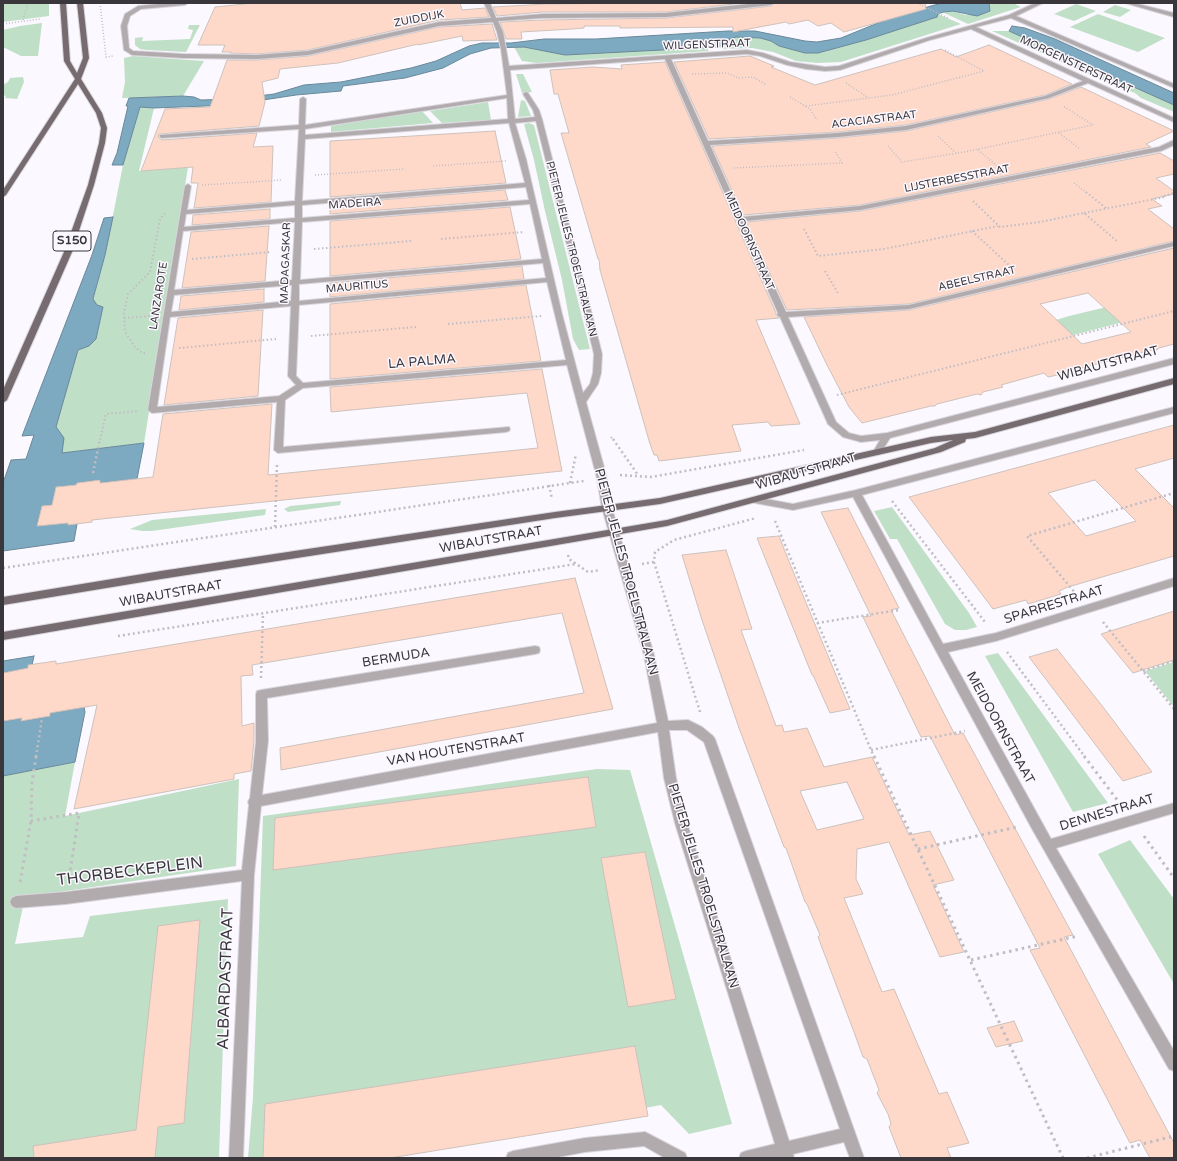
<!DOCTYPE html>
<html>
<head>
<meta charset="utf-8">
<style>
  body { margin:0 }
  #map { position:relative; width:1177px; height:1161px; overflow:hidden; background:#fbf8ff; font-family:"Varela Round",sans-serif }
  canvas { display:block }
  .frame { position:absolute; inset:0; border:4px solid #3a373c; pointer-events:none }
</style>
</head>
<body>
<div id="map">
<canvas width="1177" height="1161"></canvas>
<div class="frame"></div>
</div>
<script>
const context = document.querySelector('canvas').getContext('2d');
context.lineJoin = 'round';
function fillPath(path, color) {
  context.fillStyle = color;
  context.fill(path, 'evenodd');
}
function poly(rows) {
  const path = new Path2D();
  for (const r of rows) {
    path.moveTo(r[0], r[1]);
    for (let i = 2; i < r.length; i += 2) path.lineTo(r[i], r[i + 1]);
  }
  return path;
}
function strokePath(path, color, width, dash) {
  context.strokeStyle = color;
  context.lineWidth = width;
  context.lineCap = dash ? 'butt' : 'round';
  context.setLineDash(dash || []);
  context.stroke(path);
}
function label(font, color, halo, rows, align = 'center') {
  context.font = font + ' "Varela Round",sans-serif';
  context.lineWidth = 3;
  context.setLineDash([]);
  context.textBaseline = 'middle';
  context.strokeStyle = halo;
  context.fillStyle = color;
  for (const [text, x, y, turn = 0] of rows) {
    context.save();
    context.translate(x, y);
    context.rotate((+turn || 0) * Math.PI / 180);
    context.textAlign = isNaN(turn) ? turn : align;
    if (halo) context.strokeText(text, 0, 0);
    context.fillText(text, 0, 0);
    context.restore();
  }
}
fillPath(poly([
  [3,3,49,3,49,16,3,22],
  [989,3,1017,3,1015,4,1021,7,968,24,942,12,953,11,965,15,990,11],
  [1076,4,1096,11,1074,21,1054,14],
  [1115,5,1131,10,1120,17,1103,12],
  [938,14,961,24,841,62,817,63,796,61,773,52,752,48,723,49,719,47,730,39,736,37,760,38,771,41,779,46,805,53,818,53,866,40,937,17],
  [1098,14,1165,38,1138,52,1070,27],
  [42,23,38,56,21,56,3,47,3,30,20,26],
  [189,25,200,25,186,52,147,50,140,49,135,45,135,38,143,37,142,41,190,39,193,30,188,29],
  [992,31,1009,31,1067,56,1174,105,1174,112,1141,98,1135,93,1100,79],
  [514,47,524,47,544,51,708,47,708,51,537,63,522,61],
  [133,56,204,61,183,96,122,98,125,82,124,58],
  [516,74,523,74,532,92,522,93],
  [23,77,24,82,17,99,5,98,6,96,3,95,3,85,8,82,10,78],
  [521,100,525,101,531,116,518,117],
  [488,102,491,120,442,123,430,111],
  [140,107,154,108,139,171,188,167,144,443,61,453,56,427,78,350,89,346,96,339,103,307,97,305,93,300,105,255,123,165],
  [421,110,433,123,331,132,331,126],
  [529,123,534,125,590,349,579,350,573,339,562,280,545,211,534,160,524,124],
  [1174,291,1174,309,1058,339,939,356,1069,316],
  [341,501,340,505,288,512,284,509,290,506],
  [892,507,969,613,977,627,966,630,955,630,945,624,897,539,890,539,874,511],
  [266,509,265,515,152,531,142,531,130,529,152,520],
  [998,653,1108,803,1073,812,985,656],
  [1174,662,1174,707,1145,671],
  [75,762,65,816,239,779,236,866,25,897,15,944,83,937,90,916,228,899,219,1158,3,1158,3,776],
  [597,769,630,770,732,1124,689,1134,661,1105,372,1158,248,1158,253,1097,263,816],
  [1130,840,1174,899,1174,984,1098,854]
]), '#c0dfc7');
const water = poly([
  [942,3,989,3,990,11,977,16,953,11,943,12,938,14,937,17,866,40,818,53,805,53,779,46,771,41,760,38,736,37,730,39,719,47,565,55,524,47,491,48,470,54,443,68,405,78,343,86,341,91,296,95,230,105,154,108,140,107,123,165,112,165,117,153,128,106,126,106,129,98,183,96,194,97,201,100,235,99,274,94,304,85,341,82,411,68,436,61,469,46,482,43,511,43,544,39,596,39,728,31,755,31,805,41,817,42,841,38,895,16,942,3],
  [1012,26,1025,28,1055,39,1174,93,1174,105,1009,31,1012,26],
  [113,217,105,255,93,299,97,305,103,307,96,339,89,346,78,350,56,427,64,438,62,453,144,443,137,479,100,483,100,480,77,483,76,485,56,487,52,505,42,506,37,525,68,523,68,525,77,524,74,541,3,551,3,483,11,460,26,459,34,435,22,436,92,255,104,218,113,217],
  [34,656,32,665,28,668,3,673,3,661,34,656],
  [84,707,85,712,75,762,3,776,3,721,22,718,22,721,50,716,50,713,84,707]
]);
fillPath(water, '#7daac1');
strokePath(water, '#698899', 1);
const building = poly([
  [254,3,460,3,462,10,485,8,489,17,439,20,308,50,257,54,230,53,231,52,222,52,225,45,198,45,215,7,254,3],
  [653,3,743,3,666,12,542,12,497,16,493,7,547,4,653,3],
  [775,3,925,3,926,9,844,32,831,23,818,26,808,20,789,24,786,22,733,32,733,27,620,28,620,26,584,26,584,28,572,29,521,32,522,39,506,39,500,22,542,20,666,18,771,6,775,3],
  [492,24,497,40,463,41,462,36,418,45,418,44,338,63,280,69,278,78,262,82,265,102,259,126,159,134,158,137,162,140,257,133,253,147,273,146,271,202,194,208,198,183,191,183,193,167,141,171,165,109,210,107,227,60,257,60,308,56,439,27,492,24],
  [989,45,1072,84,1045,95,906,125,838,132,709,139,674,62,750,56,774,66,771,67,815,85,941,49,956,57,989,45],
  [665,62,776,313,776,315,779,318,756,320,800,424,771,426,768,422,732,425,741,451,659,461,657,455,654,455,650,444,600,270,599,259,598,259,561,133,569,133,558,94,554,94,550,70,593,67,622,69,621,65,665,62],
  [1081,87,1174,131,1146,144,1151,147,860,205,743,215,712,146,838,138,906,131,1049,99,1081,87],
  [495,131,506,183,330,197,330,141,495,131],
  [1160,153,1174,161,1174,174,1156,178,1174,191,1174,194,1152,199,1162,206,1148,209,1174,229,1174,241,909,304,787,310,746,222,860,211,1160,153],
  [505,190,508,200,330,214,330,204,505,190],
  [510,207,521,259,330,276,330,221,510,207],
  [270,209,270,219,192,225,193,215,270,209],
  [269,226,265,281,182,288,191,232,269,226],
  [1174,248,1174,344,1159,348,1157,350,1152,350,1073,370,1071,372,1048,377,1044,373,1001,385,1003,387,983,392,981,395,977,394,937,404,935,406,931,406,862,423,849,407,826,363,804,317,909,310,1174,248],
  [1088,293,1131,332,1082,344,1040,304,1088,293],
  [522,266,524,279,330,297,330,283,522,266],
  [526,285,541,361,330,379,330,304,526,285],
  [264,289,264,302,179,310,181,296,264,289],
  [263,310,258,396,164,405,178,318,263,310],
  [542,369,562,471,92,520,92,522,68,525,68,523,37,526,42,506,52,505,56,487,76,485,77,483,100,480,100,483,153,477,163,414,272,404,268,475,538,448,527,393,331,412,330,387,542,369],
  [1174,425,1174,458,1135,469,1174,508,1174,556,1068,587,1059,591,1061,594,1028,604,1026,600,993,609,909,497,1174,425],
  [1095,480,1136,521,1086,536,1048,493,1095,480],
  [848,508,899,608,891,610,955,735,963,733,1073,935,1064,937,1174,1143,1174,1158,1150,1158,1140,1140,1130,1143,1030,950,1040,948,930,736,921,737,863,617,871,616,821,512,848,508],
  [779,536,790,564,850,709,830,713,813,675,812,675,757,538,779,536],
  [726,550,752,629,741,630,776,726,782,725,784,732,807,728,824,767,872,757,909,835,930,831,954,880,933,885,964,952,940,957,889,842,857,849,856,879,863,894,844,898,882,992,894,989,939,1094,947,1092,969,1143,947,1148,951,1158,901,1158,889,1127,891,1124,888,1114,877,1093,879,1090,867,1059,863,1057,854,1032,818,937,820,935,807,904,805,902,791,862,786,848,784,847,739,728,702,620,682,555,726,550],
  [847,782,864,819,817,830,800,791,847,782],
  [575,578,613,709,281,770,280,748,584,693,562,613,252,665,253,675,241,676,242,726,254,723,254,741,251,771,234,774,234,779,74,809,97,705,50,713,50,716,21,721,22,718,3,721,3,673,28,668,28,665,56,661,56,664,575,578],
  [1174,611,1174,660,1133,673,1101,634,1174,611],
  [1057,649,1103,707,1152,772,1123,781,1029,657,1057,649],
  [588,777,596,827,273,870,275,818,588,777],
  [645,852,676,999,628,1007,601,858,645,852],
  [200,920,184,1123,158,1127,155,1158,34,1158,33,1146,136,1130,158,926,200,920],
  [1014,1021,1023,1041,996,1047,987,1028,1014,1021],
  [635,1046,648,1116,390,1158,263,1158,265,1104,635,1046]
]);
fillPath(building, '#fed9ca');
strokePath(building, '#cec1bb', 1);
const minor = poly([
  [167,3,188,3,185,5,141,9,130,16,127,26,129,48,133,51,183,54,257,55,308,51,439,22,491,18,484,3,490,3,496,18,542,14,666,13,757,3,774,3,771,5,666,17,542,18,498,21,503,32,509,66,747,50,763,53,790,62,825,67,839,66,926,38,1009,15,1035,3,1043,3,1016,16,1174,84,1174,88,1172,87,1011,18,976,27,1174,118,1174,122,1088,83,1049,98,906,130,838,137,710,145,742,217,860,206,1159,147,1174,140,1174,145,1161,151,860,210,744,221,786,312,909,305,1174,242,1174,246,909,309,788,317,836,422,849,433,861,436,887,433,1174,358,1174,364,890,438,880,454,877,455,873,452,880,440,861,442,843,437,828,424,780,317,777,315,778,313,665,59,510,70,515,119,535,117,533,110,523,94,526,92,528,93,539,110,542,119,602,354,601,373,598,384,586,402,607,478,612,508,654,655,668,721,688,720,702,727,713,736,715,739,864,1158,850,1158,844,1142,793,1154,794,1158,739,1158,741,1153,746,1151,775,1144,675,823,664,778,658,732,261,806,254,875,243,1158,229,1158,242,881,66,904,16,908,12,906,10,902,12,898,16,896,66,892,242,870,249,805,248,802,250,798,256,741,256,694,257,691,261,690,535,646,539,647,540,650,539,653,535,654,267,698,268,741,262,795,657,723,644,655,602,508,597,478,567,365,303,388,285,400,283,447,509,427,510,429,509,431,506,432,278,453,274,450,277,402,152,413,148,410,185,186,188,184,191,186,187,210,295,201,299,129,162,138,160,137,160,135,299,125,300,99,303,97,306,99,305,125,507,95,501,49,497,32,493,22,439,26,308,55,257,59,183,58,132,55,124,50,121,26,125,14,138,6,167,3],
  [971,29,1083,81,1045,96,906,126,838,133,708,141,671,59,747,54,760,56,787,65,806,69,825,71,840,70,930,40,971,29],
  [507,98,508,119,305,135,305,129,507,98],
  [536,121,594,354,593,373,590,384,583,393,562,314,526,159,515,123,536,121],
  [509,123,525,183,302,201,305,139,509,123],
  [526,187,529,200,302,218,302,205,526,187],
  [530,204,542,259,300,280,302,222,530,204],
  [295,205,295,218,184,227,186,214,295,205],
  [295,222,292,280,174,290,183,231,295,222],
  [543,263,546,278,299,301,299,284,543,263],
  [547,282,566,360,303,383,296,376,299,305,547,282],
  [292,285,291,301,171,312,174,295,292,285],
  [291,306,288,376,296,385,279,396,157,407,170,317,291,306],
  [669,730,687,730,704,742,840,1129,789,1141,687,823,676,778,669,730],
  [1125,3,1134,3,1174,13,1174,17,1125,3],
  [1174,407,1174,413,862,495,943,644,996,633,1174,578,1174,586,996,641,948,652,1051,839,1174,803,1174,813,1056,848,1174,1051,1174,1071,1169,1069,1031,827,853,497,793,510,755,503,750,500,755,497,793,504,856,490,1174,407],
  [645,1132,685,1153,687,1158,665,1158,644,1146,585,1152,553,1158,506,1158,508,1153,513,1151,585,1138,645,1132]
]);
const major = poly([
  [60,3,66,3,70,61,77,73,83,58,77,3,83,3,89,58,81,79,102,113,107,128,105,143,94,185,72,252,7,400,3,403,3,390,64,252,88,185,99,143,101,128,96,113,78,84,6,195,3,197,3,190,75,79,64,61,60,3],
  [1174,378,1174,384,975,438,966,439,965,442,941,452,667,526,3,640,3,632,667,520,935,448,953,440,931,443,660,504,555,518,161,579,3,605,3,597,161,571,555,512,660,498,931,437,975,432,1174,378]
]);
strokePath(minor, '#d8d5dc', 2);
strokePath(major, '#d8d5dc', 2);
strokePath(poly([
  [100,3,106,57,113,56],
  [917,3,948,18],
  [23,20,28,3],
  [3,24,40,19],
  [692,74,727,73,739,78,753,77,765,84],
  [846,83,869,98],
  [790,97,810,109,817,120],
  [806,106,892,95,984,71,945,50],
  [1059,133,1080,149],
  [938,136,956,153],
  [888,146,902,162,964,152,1093,125,1063,106],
  [978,150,997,166],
  [433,166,506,161],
  [734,168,842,163,835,151],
  [315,175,405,169],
  [1074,183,1087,193],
  [202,185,282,180]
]), '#c0bdc3', 1.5, [1, 2]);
strokePath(poly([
  [1086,192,1107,209],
  [973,201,1000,227,1040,222,1084,213,1118,242],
  [1084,213,1165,197,1164,196,1174,193],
  [804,229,818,256,884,249,998,226],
  [972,231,1011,267],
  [441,239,524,232],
  [314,249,411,241],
  [192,259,271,252],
  [825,271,839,295],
  [124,318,151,316],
  [448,324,542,316],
  [311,336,416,327],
  [179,348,276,339],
  [145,353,142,353,135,347,125,332,124,313,128,294,150,272,160,219,166,212],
  [837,395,1174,311],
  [611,437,613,440],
  [100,440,106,414,138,411]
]), '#c0bdc3', 2, [1.5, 2.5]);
strokePath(poly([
  [613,439,638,475],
  [93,473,100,439],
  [620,475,651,477,804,450],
  [570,483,576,454],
  [549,485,552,499],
  [892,501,985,622],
  [775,521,874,757],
  [275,527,277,464],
  [568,555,569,559,588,572,600,570],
  [642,564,654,562],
  [3,568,584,481],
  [1077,595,1027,536,1174,493],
  [1103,622,1174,709],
  [817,623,899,610],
  [118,636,576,564],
  [1007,652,1085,757],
  [1143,671,1174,661],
  [261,678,263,613],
  [700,712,654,562,655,552,674,540,756,518],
  [871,750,965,731],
  [36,757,42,718]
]), '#c0bdc3', 2.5, [2, 3]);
strokePath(poly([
  [36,756,32,783,31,821,79,813,69,879],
  [874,756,1063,1158],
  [1084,756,1121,805],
  [1144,836,1174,878],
  [918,849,1017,827],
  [20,882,31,821],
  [971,960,1078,936],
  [1087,1158,1174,1136]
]), '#c0bdc3', 3, [2.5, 4]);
fillPath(minor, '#b2abae');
fillPath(major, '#766b6f');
label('11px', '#3a373c', '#fbf8ff', [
  ["ZUIDDIJK",419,19,-11],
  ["WILGENSTRAAT",707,45,-2],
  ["MORGENSTERSTRAAT",1076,65,25],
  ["ACACIASTRAAT",874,120,-7],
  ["LIJSTERBESSTRAAT",957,179,-11],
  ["MADEIRA",355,204,-4],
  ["MEIDOORNSTRAAT",749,241,66],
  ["PIETER JELLES TROELSTRALAAN",571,249,76],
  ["MADAGASKAR",286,263,-88],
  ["ABEELSTRAAT",977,279,-13],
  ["MAURITIUS",357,287,-5],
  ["LANZAROTE",159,296,-81]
]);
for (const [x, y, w] of [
  [72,241,38]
]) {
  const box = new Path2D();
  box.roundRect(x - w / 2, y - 10, w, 20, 3);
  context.fillStyle = '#fbf8ff';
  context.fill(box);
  strokePath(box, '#3a373c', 1);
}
label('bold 12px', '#3a373c', null, [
  ["S150",72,241]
]);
label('13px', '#3a373c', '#fbf8ff', [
  ["LA PALMA",422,362,-5],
  ["WIBAUTSTRAAT",1108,364,-15],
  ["WIBAUTSTRAAT",806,472,-16],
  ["WIBAUTSTRAAT",491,540,-10],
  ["PIETER JELLES TROELSTRALAAN",626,572,75],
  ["WIBAUTSTRAAT",171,594,-10],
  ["SPARRESTRAAT",1054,605,-17],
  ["BERMUDA",396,658,-9],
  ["MEIDOORNSTRAAT",1000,728,61],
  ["VAN HOUTENSTRAAT",456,750,-10],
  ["DENNESTRAAT",1107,813,-17],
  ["PIETER JELLES TROELSTRALAAN",703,886,73]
]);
label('16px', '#3a373c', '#fbf8ff', [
  ["THORBECKEPLEIN",130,872,-7],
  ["ALBARDASTRAAT",226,979,-88]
]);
</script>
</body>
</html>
